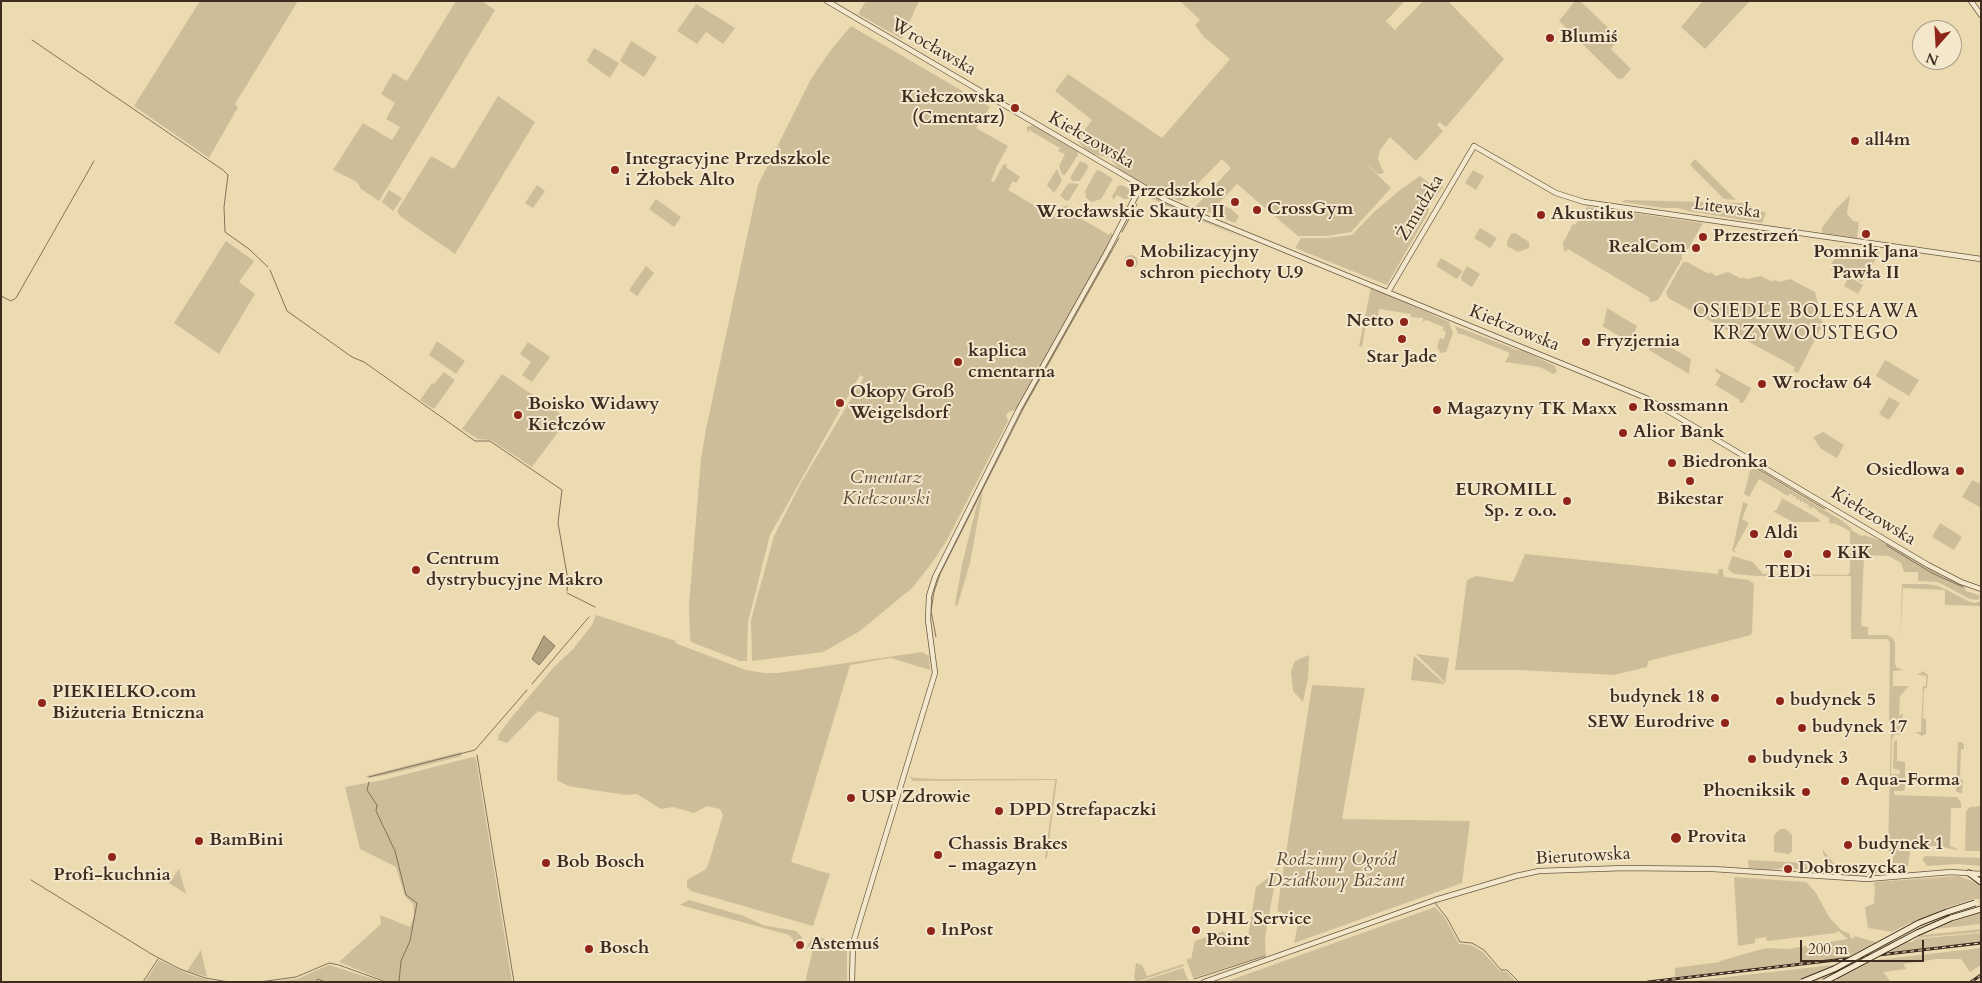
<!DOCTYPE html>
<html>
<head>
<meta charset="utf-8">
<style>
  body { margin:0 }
  #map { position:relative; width:1982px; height:983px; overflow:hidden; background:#ecdbb1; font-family:Cardo,serif }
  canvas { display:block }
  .frame { position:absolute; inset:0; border:2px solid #3e2c21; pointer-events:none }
  .north { position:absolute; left:1912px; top:20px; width:50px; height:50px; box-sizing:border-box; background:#f3e8cc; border:1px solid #ab9d88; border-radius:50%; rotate:199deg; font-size:14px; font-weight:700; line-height:20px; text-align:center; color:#3e2c21 }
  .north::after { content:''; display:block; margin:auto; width:18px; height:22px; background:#8f2418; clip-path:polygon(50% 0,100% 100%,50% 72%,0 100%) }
  .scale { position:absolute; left:1800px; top:940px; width:124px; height:22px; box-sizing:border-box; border:2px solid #3e2c21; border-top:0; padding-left:6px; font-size:15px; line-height:18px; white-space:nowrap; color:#3e2c21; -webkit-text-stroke:4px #f3e8cc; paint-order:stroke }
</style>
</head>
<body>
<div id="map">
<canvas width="1982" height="983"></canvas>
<div class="frame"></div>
<div class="north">N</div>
<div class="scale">200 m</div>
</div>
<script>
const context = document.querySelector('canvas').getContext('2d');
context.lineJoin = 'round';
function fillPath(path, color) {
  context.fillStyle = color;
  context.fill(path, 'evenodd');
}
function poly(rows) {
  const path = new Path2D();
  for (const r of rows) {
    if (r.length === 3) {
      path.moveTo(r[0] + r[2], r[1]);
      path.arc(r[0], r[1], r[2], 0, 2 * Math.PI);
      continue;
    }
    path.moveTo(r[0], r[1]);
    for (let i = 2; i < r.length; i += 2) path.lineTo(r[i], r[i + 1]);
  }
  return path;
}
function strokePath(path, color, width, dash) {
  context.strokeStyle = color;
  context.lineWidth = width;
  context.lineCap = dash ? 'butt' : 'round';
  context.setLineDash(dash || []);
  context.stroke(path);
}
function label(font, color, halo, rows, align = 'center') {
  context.font = font + ' Cardo,serif';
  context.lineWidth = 4;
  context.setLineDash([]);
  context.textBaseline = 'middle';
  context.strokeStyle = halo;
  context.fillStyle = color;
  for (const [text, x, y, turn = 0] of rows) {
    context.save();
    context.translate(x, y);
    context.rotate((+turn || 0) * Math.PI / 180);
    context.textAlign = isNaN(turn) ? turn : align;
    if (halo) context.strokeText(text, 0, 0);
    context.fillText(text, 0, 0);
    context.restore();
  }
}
fillPath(poly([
  [200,1,298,1,235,104,238,107,209,158,134,106],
  [456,1,482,1,495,10,379,201,361,189,357,182,333,170,363,123,392,140,400,127,386,119,395,103,381,94,393,73,407,81],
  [866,1,919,1,902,39,858,14],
  [1180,1,1405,1,1386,21,1395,30,1423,1,1448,1,1504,59,1446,127,1439,122,1437,125,1443,131,1416,161,1390,137,1380,150,1378,159,1384,173,1378,174,1361,159,1391,188,1351,232,1327,236,1298,236,1237,184,1219,203,1231,209,1239,216,1235,223,1215,215,1218,209,1215,207,1210,213,1195,207,1231,168,1222,159,1181,201,1161,194,1121,171,1109,158,1093,154,1084,148,1077,140,1092,120,1055,91,1068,74,1162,138,1230,59,1204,37,1195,25,1200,20],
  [1575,1,1580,1,1619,38,1611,49,1631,69,1623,78,1618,79,1559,21],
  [1703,1,1750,1,1705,49,1681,27],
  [696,4,735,28,723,44,706,32,697,44,677,31],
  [851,26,990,107,976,128,1008,146,996,168,991,181,994,182,1003,165,1007,164,1006,167,1020,177,1016,183,1013,181,1008,190,1054,217,1060,207,1067,206,1072,209,1070,212,1109,235,1111,232,1113,236,1015,410,1009,412,1006,415,1008,421,947,540,932,563,912,588,860,631,823,652,752,661,751,620,774,536,801,483,864,377,860,375,770,535,748,622,747,661,740,661,691,642,690,637,689,606,693,556,701,459,706,429,758,185,811,79,830,51],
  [631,41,657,57,644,77,620,61],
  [594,48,619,63,610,78,588,62,587,60],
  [498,96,535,122,455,254,400,216,397,211,431,156,454,169],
  [1033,125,1078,151,1078,155,1065,175,1062,174,1059,166,1065,154,1058,151,1060,148,1029,130,1027,133,1027,127],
  [1695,159,1736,200,1724,199,1690,165],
  [1080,161,1087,164,1088,168,1080,181,1072,181,1070,178],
  [1057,169,1062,181,1054,193,1047,185],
  [1099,170,1113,179,1101,199,1092,202,1086,198,1085,191,1096,171],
  [1473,170,1484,176,1476,190,1465,183],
  [1420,176,1433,186,1437,182,1443,187,1430,205,1428,213,1387,285,1295,248,1301,238,1327,238,1352,235,1373,213,1400,190],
  [1069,183,1079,184,1069,200,1066,201,1060,195],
  [537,185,545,191,533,208,525,203],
  [1122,185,1134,192,1132,195,1129,199,1124,199,1117,195,1113,200,1112,196,1118,186],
  [389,190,402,198,393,211,382,202],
  [1143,194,1158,197,1187,213,1246,239,1172,209],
  [1850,195,1847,214,1853,221,1859,222,1857,238,1823,233,1821,229,1836,209],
  [656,199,681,217,674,227,649,209],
  [1625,200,1744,203,1766,213,1762,223,1688,211,1678,208,1663,208,1622,202],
  [1587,207,1619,211,1703,223,1688,249,1682,252,1682,259,1658,300,1651,302,1649,301,1650,298,1568,249,1566,252,1564,251,1563,243,1573,224,1575,225],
  [1480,228,1497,238,1490,248,1474,238],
  [1515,233,1529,242,1529,248,1518,252,1507,246,1507,242,1511,234],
  [226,241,254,261,239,282,255,294,219,354,174,323],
  [1840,246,1880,252,1862,282,1831,265],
  [1131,262,7],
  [1441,258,1463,271,1457,279,1436,266],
  [1683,262,1687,262,1709,274,1710,272,1716,276,1728,272,1742,279,1743,277,1747,279,1761,276,1773,282,1774,280,1780,282,1790,279,1815,292,1823,324,1798,373,1793,371,1795,367,1668,298,1666,292],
  [646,266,654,273,637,296,629,290],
  [1467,266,1480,274,1472,287,1462,281,1461,277],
  [1831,267,1863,285,1858,294,1844,286,1848,278,1831,269],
  [1371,287,1449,322,1453,333,1446,352,1441,353,1437,347,1440,338,1444,339,1446,332,1443,330,1444,327,1426,320,1423,322,1423,318,1411,317,1411,314,1379,309,1377,324,1366,323,1362,347,1359,346],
  [1607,308,1637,326,1632,340,1628,341,1602,326,1604,323],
  [1455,326,1517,350,1524,351,1555,366,1557,372,1553,374,1540,367,1505,362,1510,353,1462,334,1458,334],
  [1658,340,1691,359,1689,374,1649,350,1649,348],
  [437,341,465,361,456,374,429,355],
  [528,342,550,357,532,382,522,375,531,362,520,354],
  [1885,360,1919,380,1909,396,1876,376],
  [1715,368,1751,388,1744,402,1739,403,1740,400,1715,385,1721,375,1716,372],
  [444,372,455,380,434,409,420,400,432,383,434,384],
  [502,374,562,415,565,423,532,467,491,440,478,439,462,429],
  [1889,397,1900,403,1889,420,1879,414],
  [1823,432,1844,445,1837,458,1821,449,1813,437],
  [1754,468,1841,520,1851,528,1851,530,1862,536,1864,535,1884,542,1942,576,1964,585,1966,591,1981,596,1978,600,1970,599,1938,582,1918,581,1918,572,1904,572,1901,563,1889,556,1864,555,1861,626,1868,627,1868,635,1887,635,1893,638,1895,643,1895,664,1897,668,1904,670,1893,671,1893,686,1909,686,1900,696,1899,716,1903,713,1902,734,1894,735,1892,740,1891,774,1900,774,1900,770,1894,769,1893,767,1894,741,1897,740,1897,761,1905,762,1905,789,1903,791,1894,791,1894,795,1957,797,1961,803,1961,808,1951,808,1950,846,1958,849,1956,850,1938,846,1908,846,1907,850,1910,852,1908,866,1900,869,1835,868,1823,854,1823,850,1836,866,1893,867,1893,851,1888,851,1891,724,1889,722,1890,642,1887,639,1851,639,1851,576,1757,576,1734,574,1730,571,1728,569,1732,556,1753,562,1763,574,1847,575,1850,572,1850,531,1836,524,1829,523,1829,518,1818,512,1817,510,1813,507,1809,509,1810,505,1807,507,1808,504,1805,503,1803,505,1804,502,1802,501,1800,503,1800,500,1798,499,1796,501,1797,498,1794,496,1792,498,1793,495,1790,494,1788,496,1759,479,1749,497,1744,494,1750,470],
  [1972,480,1981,484,1981,508,1962,497],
  [983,491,970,563,957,607,955,604,962,565,977,504],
  [1780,497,1819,519,1820,522,1793,522,1774,512,1773,510,1776,511,1782,499],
  [1743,502,1748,504,1742,519,1749,523,1734,550,1737,553,1732,551],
  [1940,523,1962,537,1954,550,1932,537],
  [1525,554,1718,574,1719,569,1723,569,1723,574,1725,577,1749,580,1754,584,1752,632,1751,635,1648,661,1647,667,1614,675,1520,670,1455,670,1467,580,1476,576,1513,582],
  [1902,584,1926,584,1939,586,1968,601,1975,603,1981,601,1981,606,1945,605,1945,590,1903,588,1900,641],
  [596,615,676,641,675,643,746,670,764,673,778,673,922,652,929,656,930,670,891,658,850,665,791,862,830,874,813,926,691,891,687,887,687,880,706,869,709,862,723,815,720,809,707,806,694,813,673,807,661,809,637,794,626,795,568,786,557,780,559,718,538,711,507,743,498,740,499,734,515,713,554,667,573,649,592,625],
  [1416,654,1449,658,1445,683,1440,677],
  [1309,655,1308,678,1303,702,1293,691,1291,671,1295,661],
  [1414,656,1444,683,1444,684,1411,680],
  [1923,671,1928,675,1927,688,1924,689,1923,718,1926,719,1926,734,1922,736,1915,732,1921,732,1923,686,1926,686,1926,676,1917,675],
  [1312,685,1365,688,1342,819,1470,821,1462,883,1294,943,1298,923,1284,918,1285,914,1277,911],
  [1958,742,1962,742,1964,745,1964,749,1961,749,1960,779,1963,780,1962,793,1956,792],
  [461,752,462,756,386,775,367,778,366,776],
  [473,757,476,759,512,982,388,982,339,962,381,924,380,915,410,927,414,916,413,904,405,896,396,867,360,849,345,787,383,780],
  [909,776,914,778,941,779,1057,779,1047,858,1045,858,1055,780,913,781],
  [1981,806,1981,851,1965,851,1966,811,1970,807],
  [1780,829,1786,829,1792,835,1792,851,1789,854,1774,852,1774,835],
  [1925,856,1981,858,1981,866,1957,864,1927,866,1922,859],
  [1748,860,1806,863,1808,869,1806,872,1798,868,1798,869,1782,868,1771,870,1749,868],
  [1278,865,1265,938,1266,955,1193,978,1187,961,1188,958,1191,959,1195,941,1224,931,1230,948,1247,943,1256,887,1273,874],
  [179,869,186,894,169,883],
  [1834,870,1879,871,1906,870,1850,876,1833,875],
  [1958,876,1981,884,1981,899,1974,899,1948,907,1911,924,1911,922,1892,932,1868,928,1865,907,1874,904,1875,884,1872,886,1875,882],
  [1734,877,1806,882,1816,893,1829,917,1841,930,1850,934,1850,937,1853,939,1855,936,1875,942,1912,942,1916,939,1981,933,1981,942,1675,977,1675,968,1720,962,1720,961,1766,948,1788,949,1848,939,1838,931,1836,933,1767,941,1766,937,1755,939,1755,943,1738,946],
  [689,900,744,916,763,925,796,931,802,937,801,946,799,948,796,948,792,938,789,935,680,905],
  [1435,907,1445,918,1459,944,1471,945,1483,952,1500,971,1507,972,1516,982,1225,982],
  [1981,912,1981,924,1935,929,1960,919],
  [1981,929,1981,932,1916,938,1922,935],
  [819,937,844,945,847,951,847,982,805,982,813,950,807,948,809,943,813,938],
  [1981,948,1981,965,1970,972,1961,959,1937,959,1903,964,1906,969,1883,972,1891,982,1838,982,1834,973,1814,982,1684,982],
  [201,950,207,977,187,971],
  [159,960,191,975,214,982,145,982],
  [1136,963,1142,965,1147,976,1183,964,1184,966,1136,982,1134,978],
  [329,965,383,982,270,982,297,979],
  [1183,968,1188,980,1139,982]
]), '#cebd99');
const water = poly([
  [544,636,555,646,539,665,532,659,544,636]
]);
fillPath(water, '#b1a080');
strokePath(water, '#83725a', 1);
strokePath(poly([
  [32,40,223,170,228,175,224,207,225,232,249,249,268,267],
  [1122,232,1137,204],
  [270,270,287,311,352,357,364,362,374,369,475,441,490,441,562,490,558,523,568,580,567,591],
  [1,296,11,301,16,298,94,161],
  [1756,468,1825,509],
  [1886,545,1932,573,1963,587],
  [567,593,595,607],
  [936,637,931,611,934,592,940,574,1023,409,1119,238],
  [532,684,589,617],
  [477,755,514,982],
  [369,777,475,750,527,690],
  [369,782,367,790,377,805,376,811,395,851,406,895,417,903,410,941,401,961,399,982],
  [31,880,153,955,180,969,205,978,229,982],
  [1435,903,1447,918,1460,942,1472,943,1484,950,1501,970,1507,970,1519,982],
  [1194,979,1265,956],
  [143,982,158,959],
  [259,982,296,977,329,963,339,965,386,982],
  [315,982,318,979,325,982],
  [1186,982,1187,981]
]), '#83725a', 1);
const tertiary = poly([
  [827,1,1166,200,1204,217,1646,398,1928,565,1961,582,1981,589],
  [1971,1,1981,15],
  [1388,292,1474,146,1556,193,1584,202,1981,259],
  [852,982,853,943,935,673,928,620,929,596,935,577,1019,409,1108,250,1141,186],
  [1204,982,1435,900,1516,876,1539,871,1625,868,1713,869,1867,879,1951,872,1981,874]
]);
const secondary = poly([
  [1969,873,1981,882],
  [1951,918,1981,909]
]);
strokePath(tertiary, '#6a5845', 6);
strokePath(secondary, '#3e2c21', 7);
strokePath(tertiary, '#f3e8cc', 4.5);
strokePath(secondary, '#f3e8cc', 5);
const rail = poly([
  [1648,982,1981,943],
  [1971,982,1981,975]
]);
strokePath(rail, '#3e2c21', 3);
strokePath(rail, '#f3e8cc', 1, [4]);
const secondaryBridge = poly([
  [1802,982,1834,969,1919,923,1947,912,1975,903],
  [1824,982,1917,933,1951,918]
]);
strokePath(secondaryBridge, '#3e2c21', 7, []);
strokePath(secondaryBridge, '#f3e8cc', 5);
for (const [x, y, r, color] of [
  [1550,38,5,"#8f2418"],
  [1015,108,5,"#8f2418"],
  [1855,141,5,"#8f2418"],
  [615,170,5,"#8f2418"],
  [1235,202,5,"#8f2418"],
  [1257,210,5,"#8f2418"],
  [1541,215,5,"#8f2418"],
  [1866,234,5,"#8f2418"],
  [1703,237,5,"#8f2418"],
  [1696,248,5,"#8f2418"],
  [1130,263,5,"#8f2418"],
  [1404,322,5,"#8f2418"],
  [1402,339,5,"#8f2418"],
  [1586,342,5,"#8f2418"],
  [958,362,5,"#8f2418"],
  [1762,384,5,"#8f2418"],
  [840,403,5,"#8f2418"],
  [1633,407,5,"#8f2418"],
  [1437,410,5,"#8f2418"],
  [518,415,5,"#8f2418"],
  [1623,433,5,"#8f2418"],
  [1672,463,5,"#8f2418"],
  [1960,471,5,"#8f2418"],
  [1690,481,5,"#8f2418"],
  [1567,501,5,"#8f2418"],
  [1754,534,5,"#8f2418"],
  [1788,554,5,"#8f2418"],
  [1827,554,5,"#8f2418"],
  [416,570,5,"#8f2418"],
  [1715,698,5,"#8f2418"],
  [1780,701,5,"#8f2418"],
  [42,703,5,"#8f2418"],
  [1725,723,5,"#8f2418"],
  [1802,728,5,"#8f2418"],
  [1752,759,5,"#8f2418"],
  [1845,781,5,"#8f2418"],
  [1806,792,5,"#8f2418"],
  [851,798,5,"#8f2418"],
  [999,811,5,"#8f2418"],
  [1676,838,6,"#8f2418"],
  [199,841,5,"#8f2418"],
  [1848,845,5,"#8f2418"],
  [938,855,5,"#8f2418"],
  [112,857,5,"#8f2418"],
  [546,863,5,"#8f2418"],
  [1788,869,5,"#8f2418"],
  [1196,930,5,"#8f2418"],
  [931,931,5,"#8f2418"],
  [800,945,5,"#8f2418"],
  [589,949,5,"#8f2418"]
]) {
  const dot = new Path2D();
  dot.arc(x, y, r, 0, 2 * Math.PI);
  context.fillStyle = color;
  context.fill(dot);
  strokePath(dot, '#f3e8cc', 2);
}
label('bold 18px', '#3e2c21', '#f3e8cc', [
  ["Blumiś",1560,38],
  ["Kiełczowska",1005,98,"right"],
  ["(Cmentarz)",1005,119,"right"],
  ["all4m",1865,141],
  ["Integracyjne Przedszkole",625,160],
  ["i Żłobek Alto",625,181],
  ["Przedszkole",1225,192,"right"],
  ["Wrocławskie Skauty II",1225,213,"right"],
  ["CrossGym",1267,210],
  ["Akustikus",1551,215],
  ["Przestrzeń",1713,237],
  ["RealCom",1686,248,"right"],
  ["Mobilizacyjny",1140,253],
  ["schron piechoty U.9",1140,274],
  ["Pomnik Jana",1866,253,"center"],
  ["Pawła II",1866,274,"center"],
  ["Netto",1394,322,"right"],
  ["Fryzjernia",1596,342],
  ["kaplica",968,352],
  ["cmentarna",968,373],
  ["Star Jade",1402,358,"center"],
  ["Wrocław 64",1772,384],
  ["Okopy Groß",850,393],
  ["Weigelsdorf",850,414],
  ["Boisko Widawy",528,405],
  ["Kiełczów",528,426],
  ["Rossmann",1643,407],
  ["Magazyny TK Maxx",1447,410],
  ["Alior Bank",1633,433],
  ["Biedronka",1682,463],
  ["Osiedlowa",1950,471,"right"],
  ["EUROMILL",1557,491,"right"],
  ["Sp. z o.o.",1557,512,"right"],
  ["Bikestar",1690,500,"center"],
  ["Aldi",1764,534],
  ["KiK",1837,554],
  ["Centrum",426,560],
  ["dystrybucyjne Makro",426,581],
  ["TEDi",1788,573,"center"],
  ["PIEKIELKO.com",52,693],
  ["Biżuteria Etniczna",52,714],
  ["budynek 18",1705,698,"right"],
  ["budynek 5",1790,701],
  ["SEW Eurodrive",1715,723,"right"],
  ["budynek 17",1812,728],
  ["budynek 3",1762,759],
  ["Aqua-Forma",1855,781],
  ["Phoeniksik",1796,792,"right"],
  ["USP Zdrowie",861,798],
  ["DPD Strefapaczki",1009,811],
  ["Provita",1687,838],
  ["BamBini",209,841],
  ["Chassis Brakes",948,845],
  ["- magazyn",948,866],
  ["budynek 1",1858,845],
  ["Bob Bosch",556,863],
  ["Dobroszycka",1798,869],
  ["Profi-kuchnia",112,876,"center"],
  ["DHL Service",1206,920],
  ["Point",1206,941],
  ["InPost",941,931],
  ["Astemuś",810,945],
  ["Bosch",599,949]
], 'left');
label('18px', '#3e2c21', '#f3e8cc', [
  ["Wrocławska",933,48,30],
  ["Kiełczowska",1091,141,30],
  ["Żmudzka",1421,208,-59],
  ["Litewska",1727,209,8],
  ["Kiełczowska",1514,329,22],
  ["Kiełczowska",1873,517,31],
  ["Bierutowska",1583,857,-3]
]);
label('italic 18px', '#5b4939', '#f3e8cc', [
  ["Cmentarz",886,479],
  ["Kiełczowski",886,500],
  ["Rodzinny Ogród",1336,861],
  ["Działkowy Bażant",1336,882]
]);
context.letterSpacing = '1px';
label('19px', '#3e2c21', '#f3e8cc', [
  ["OSIEDLE BOLESŁAWA",1806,313],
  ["KRZYWOUSTEGO",1806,335]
]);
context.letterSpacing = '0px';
</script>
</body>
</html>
